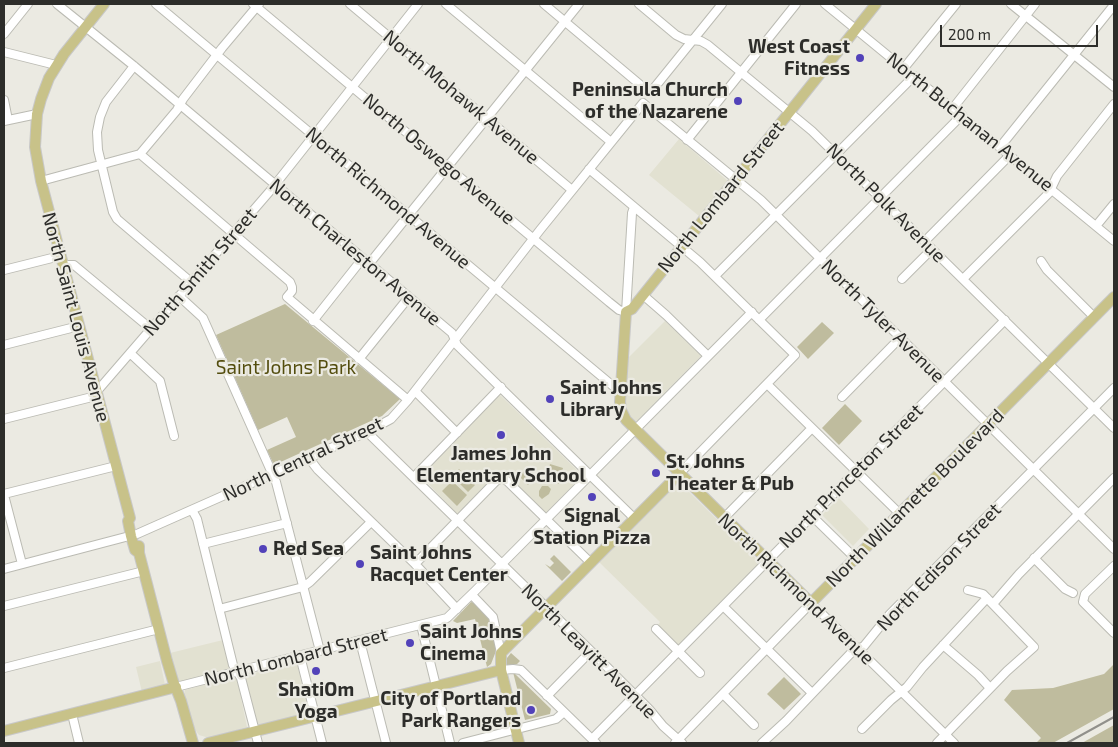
<!DOCTYPE html>
<html>
<head>
<meta charset="utf-8">
<style>
  body { margin:0 }
  #map { position:relative; width:1118px; height:747px; overflow:hidden; background:#ebeae2; font-family:"Exo 2",sans-serif }
  canvas { display:block }
  .frame { position:absolute; inset:0; border:5px solid #2d2d2a; pointer-events:none }
  .scale { position:absolute; left:940px; top:25px; width:158px; height:22px; box-sizing:border-box; border:2px solid #2d2d2a; border-top:0; padding-left:6px; font-size:15px; line-height:18px; white-space:nowrap; color:#2d2d2a; -webkit-text-stroke:4px #ebeae2; paint-order:stroke }
</style>
</head>
<body>
<div id="map">
<canvas width="1118" height="747"></canvas>
<div class="frame"></div>
<div class="scale">200 m</div>
</div>
<script>
const context = document.querySelector('canvas').getContext('2d');
context.lineJoin = 'round';
function fillPath(path, color) {
  context.fillStyle = color;
  context.fill(path, 'evenodd');
}
function poly(rows) {
  const path = new Path2D();
  for (const r of rows) {
    path.moveTo(r[0], r[1]);
    for (let i = 2; i < r.length; i += 2) path.lineTo(r[i], r[i + 1]);
  }
  return path;
}
function strokePath(path, color, width, dash) {
  context.strokeStyle = color;
  context.lineWidth = width;
  context.lineCap = dash ? 'butt' : 'round';
  context.setLineDash(dash || []);
  context.stroke(path);
}
function label(font, color, halo, rows, align = 'center') {
  context.font = font + ' "Exo 2",sans-serif';
  context.lineWidth = 4.5;
  context.setLineDash([]);
  context.textBaseline = 'middle';
  context.strokeStyle = halo;
  context.fillStyle = color;
  for (const [text, x, y, turn = 0] of rows) {
    context.save();
    context.translate(x, y);
    context.rotate((+turn || 0) * Math.PI / 180);
    context.textAlign = isNaN(turn) ? turn : align;
    if (halo) context.strokeText(text, 0, 0);
    context.fillText(text, 0, 0);
    context.restore();
  }
}
fillPath(poly([
  [679,139,728,181,699,216,649,175],
  [665,321,701,356,635,423,628,416,624,404,627,359],
  [500,395,581,474,580,478,546,513,544,513,505,474,498,474,495,476,458,513,455,512,421,476,421,474],
  [676,483,682,485,761,563,678,645,658,625,660,622,598,561],
  [839,498,869,529,853,546,822,515],
  [223,640,229,666,228,670,181,682,177,680,170,653],
  [160,661,165,685,142,692,136,667],
  [293,662,297,664,309,713,258,726,244,676],
  [233,677,237,679,247,727,209,738,199,735,193,727,184,694,185,690]
]), '#e2e1d1');
fillPath(poly([
  [285,304,400,399,382,416,274,465,267,450,296,437,287,417,258,430,216,335],
  [822,322,834,333,808,359,797,347],
  [845,404,862,421,839,445,822,428],
  [550,464,563,468,559,484,546,480],
  [528,467,537,476,528,485,519,476],
  [459,469,475,485,468,492,452,476],
  [452,481,467,495,457,506,442,491],
  [542,486,548,486,551,489,549,494,542,499,539,496,539,491],
  [554,555,571,572,562,581,545,564,550,567,554,563,550,559],
  [471,602,474,603,488,616,494,636,496,651,491,664,487,667,475,619,457,623,453,621],
  [511,653,520,661,517,664,507,665,507,658],
  [1114,664,1114,709,1053,743,1036,743,1041,738,1004,700,1012,690,1053,688,1104,674],
  [513,672,551,709,550,714,525,720],
  [784,677,801,694,784,710,767,694],
  [1114,725,1114,743,1082,743]
]), '#bfbc9e');
const minor = poly([
  [57,4,134,66,452,333,457,345,635,519],
  [156,4,613,386,621,390],
  [253,4,609,302,619,310,626,312,632,213,634,207],
  [350,4,572,190],
  [446,4,611,142],
  [544,4,650,93,722,4],
  [639,4,676,35,684,39,701,41,708,45,812,131,1114,428],
  [825,4,1114,241],
  [1011,4,1114,87],
  [4,34,28,4],
  [4,52,56,65],
  [134,66,106,102,100,117,97,132,98,150,113,212,117,219,191,282],
  [904,68,956,4],
  [4,100,8,120],
  [953,108,1035,4],
  [4,121,37,114],
  [687,140,796,4],
  [1000,147,1114,5],
  [140,154,290,282,292,287,292,291,287,297,408,400],
  [589,169,700,262,795,355,680,473],
  [41,181,140,154,177,110,183,99,222,48,259,4],
  [1096,226,1114,204],
  [925,241,1010,155],
  [1041,261,1047,270,1094,317],
  [63,265,74,265,151,329],
  [4,270,60,256],
  [715,276,914,76],
  [902,279,932,249],
  [963,279,1049,193,1057,176,1114,104],
  [643,295,666,315,708,356],
  [179,296,203,318,276,482,320,651],
  [759,320,962,115],
  [313,321,359,263,373,259,579,4],
  [4,345,79,326],
  [130,353,160,381,174,436],
  [359,359,409,297],
  [767,384,899,513],
  [415,391,457,433],
  [842,397,900,338],
  [4,419,92,397,270,191,418,4],
  [367,432,591,651,649,709,663,726,682,743],
  [308,457,318,470,415,564,457,609],
  [414,477,501,387],
  [4,494,116,466],
  [4,495,22,564],
  [192,510,197,519,233,665,241,678,258,743],
  [812,516,855,558],
  [724,518,812,428],
  [203,544,287,523],
  [1034,558,1065,589,1073,593],
  [415,564,496,481,502,478,507,481,591,563],
  [1114,566,1085,594,1083,602,1114,633],
  [4,569,137,534,367,432,391,419,408,400,540,230,643,103,761,200,1114,549],
  [472,595,493,617,501,653],
  [993,604,1019,574,1114,478],
  [4,606,144,571],
  [723,606,812,693],
  [219,609,303,587,310,582,371,522],
  [421,625,450,743],
  [656,629,700,673],
  [360,641,386,743],
  [943,645,978,675,990,688],
  [300,656,322,743],
  [4,668,159,629],
  [501,670,513,669,521,670,596,743],
  [176,687,447,618,475,591,752,312],
  [724,695,754,725],
  [547,696,591,651],
  [72,714,79,743],
  [862,729,891,700,907,687,923,667,987,598],
  [592,739,1005,320],
  [463,743,556,719,564,712],
  [675,743,811,603,954,743],
  [762,743,786,721,851,653,864,646,890,614,1114,388],
  [937,743,1007,671,1034,647,983,594,968,590]
]);
const major = poly([
  [104,4,64,54,49,78,41,99,37,114,35,147,41,181,130,518,128,521,131,536,135,550,139,553],
  [876,4,632,309,626,312,620,402,621,410,626,420,811,603,1114,297],
  [139,546,139,553,167,661,173,681,181,701,193,743],
  [4,731,176,687],
  [208,743,501,670],
  [519,743,501,670,501,653,680,473]
]);
strokePath(minor, '#bbbbb3', 10);
strokePath(major, '#c8c8c8', 12);
strokePath(minor, '#fff', 8);
strokePath(major, '#c8c289', 10);
strokePath(poly([
  [1067,743,1114,717]
]), '#91908b', 2);
for (const [x, y, r, color] of [
  [860,58,5,"#5242b9"],
  [738,101,5,"#5242b9"],
  [550,399,5,"#5242b9"],
  [501,435,5,"#5242b9"],
  [656,473,5,"#5242b9"],
  [592,497,5,"#5242b9"],
  [263,549,5,"#5242b9"],
  [360,564,5,"#5242b9"],
  [410,643,5,"#5242b9"],
  [316,671,5,"#5242b9"],
  [531,710,5,"#5242b9"]
]) {
  const dot = new Path2D();
  dot.arc(x, y, r, 0, 2 * Math.PI);
  context.fillStyle = color;
  context.fill(dot);
  strokePath(dot, '#ebeae2', 2);
}
label('bold 19px', '#2d2d2a', '#ebeae2', [
  ["West Coast",850,47,"right"],
  ["Fitness",850,69,"right"],
  ["Peninsula Church",728,90,"right"],
  ["of the Nazarene",728,112,"right"],
  ["Saint Johns",560,388],
  ["Library",560,410],
  ["James John",501,454,"center"],
  ["Elementary School",501,476,"center"],
  ["St. Johns",666,462],
  ["Theater & Pub",666,484],
  ["Signal",592,516,"center"],
  ["Station Pizza",592,538,"center"],
  ["Red Sea",273,549],
  ["Saint Johns",370,553],
  ["Racquet Center",370,575],
  ["Saint Johns",420,632],
  ["Cinema",420,654],
  ["ShatiOm",316,690,"center"],
  ["Yoga",316,712,"center"],
  ["City of Portland",521,699,"right"],
  ["Park Rangers",521,721,"right"]
], 'left');
label('19px', '#2d2d2a', '#ebeae2', [
  ["North Mohawk Avenue",461,97,40],
  ["North Buchanan Avenue",970,122,39],
  ["North Oswego Avenue",439,159,40],
  ["North Lombard Street",721,197,-51],
  ["North Richmond Avenue",388,198,40],
  ["North Polk Avenue",886,203,45],
  ["North Charleston Avenue",355,252,40],
  ["North Smith Street",200,272,-49],
  ["North Saint Louis Avenue",76,317,75],
  ["North Tyler Avenue",883,321,45],
  ["North Central Street",303,459,-25],
  ["North Princeton Street",851,476,-45],
  ["North Willamette Boulevard",915,498,-45],
  ["North Edison Street",939,567,-46],
  ["North Richmond Avenue",796,589,44],
  ["North Leavitt Avenue",589,651,45],
  ["North Lombard Street",296,657,-14]
]);
label('19px', '#534d0e', '#ebeae2', [
  ["Saint Johns Park",286,368]
]);
</script>
</body>
</html>
